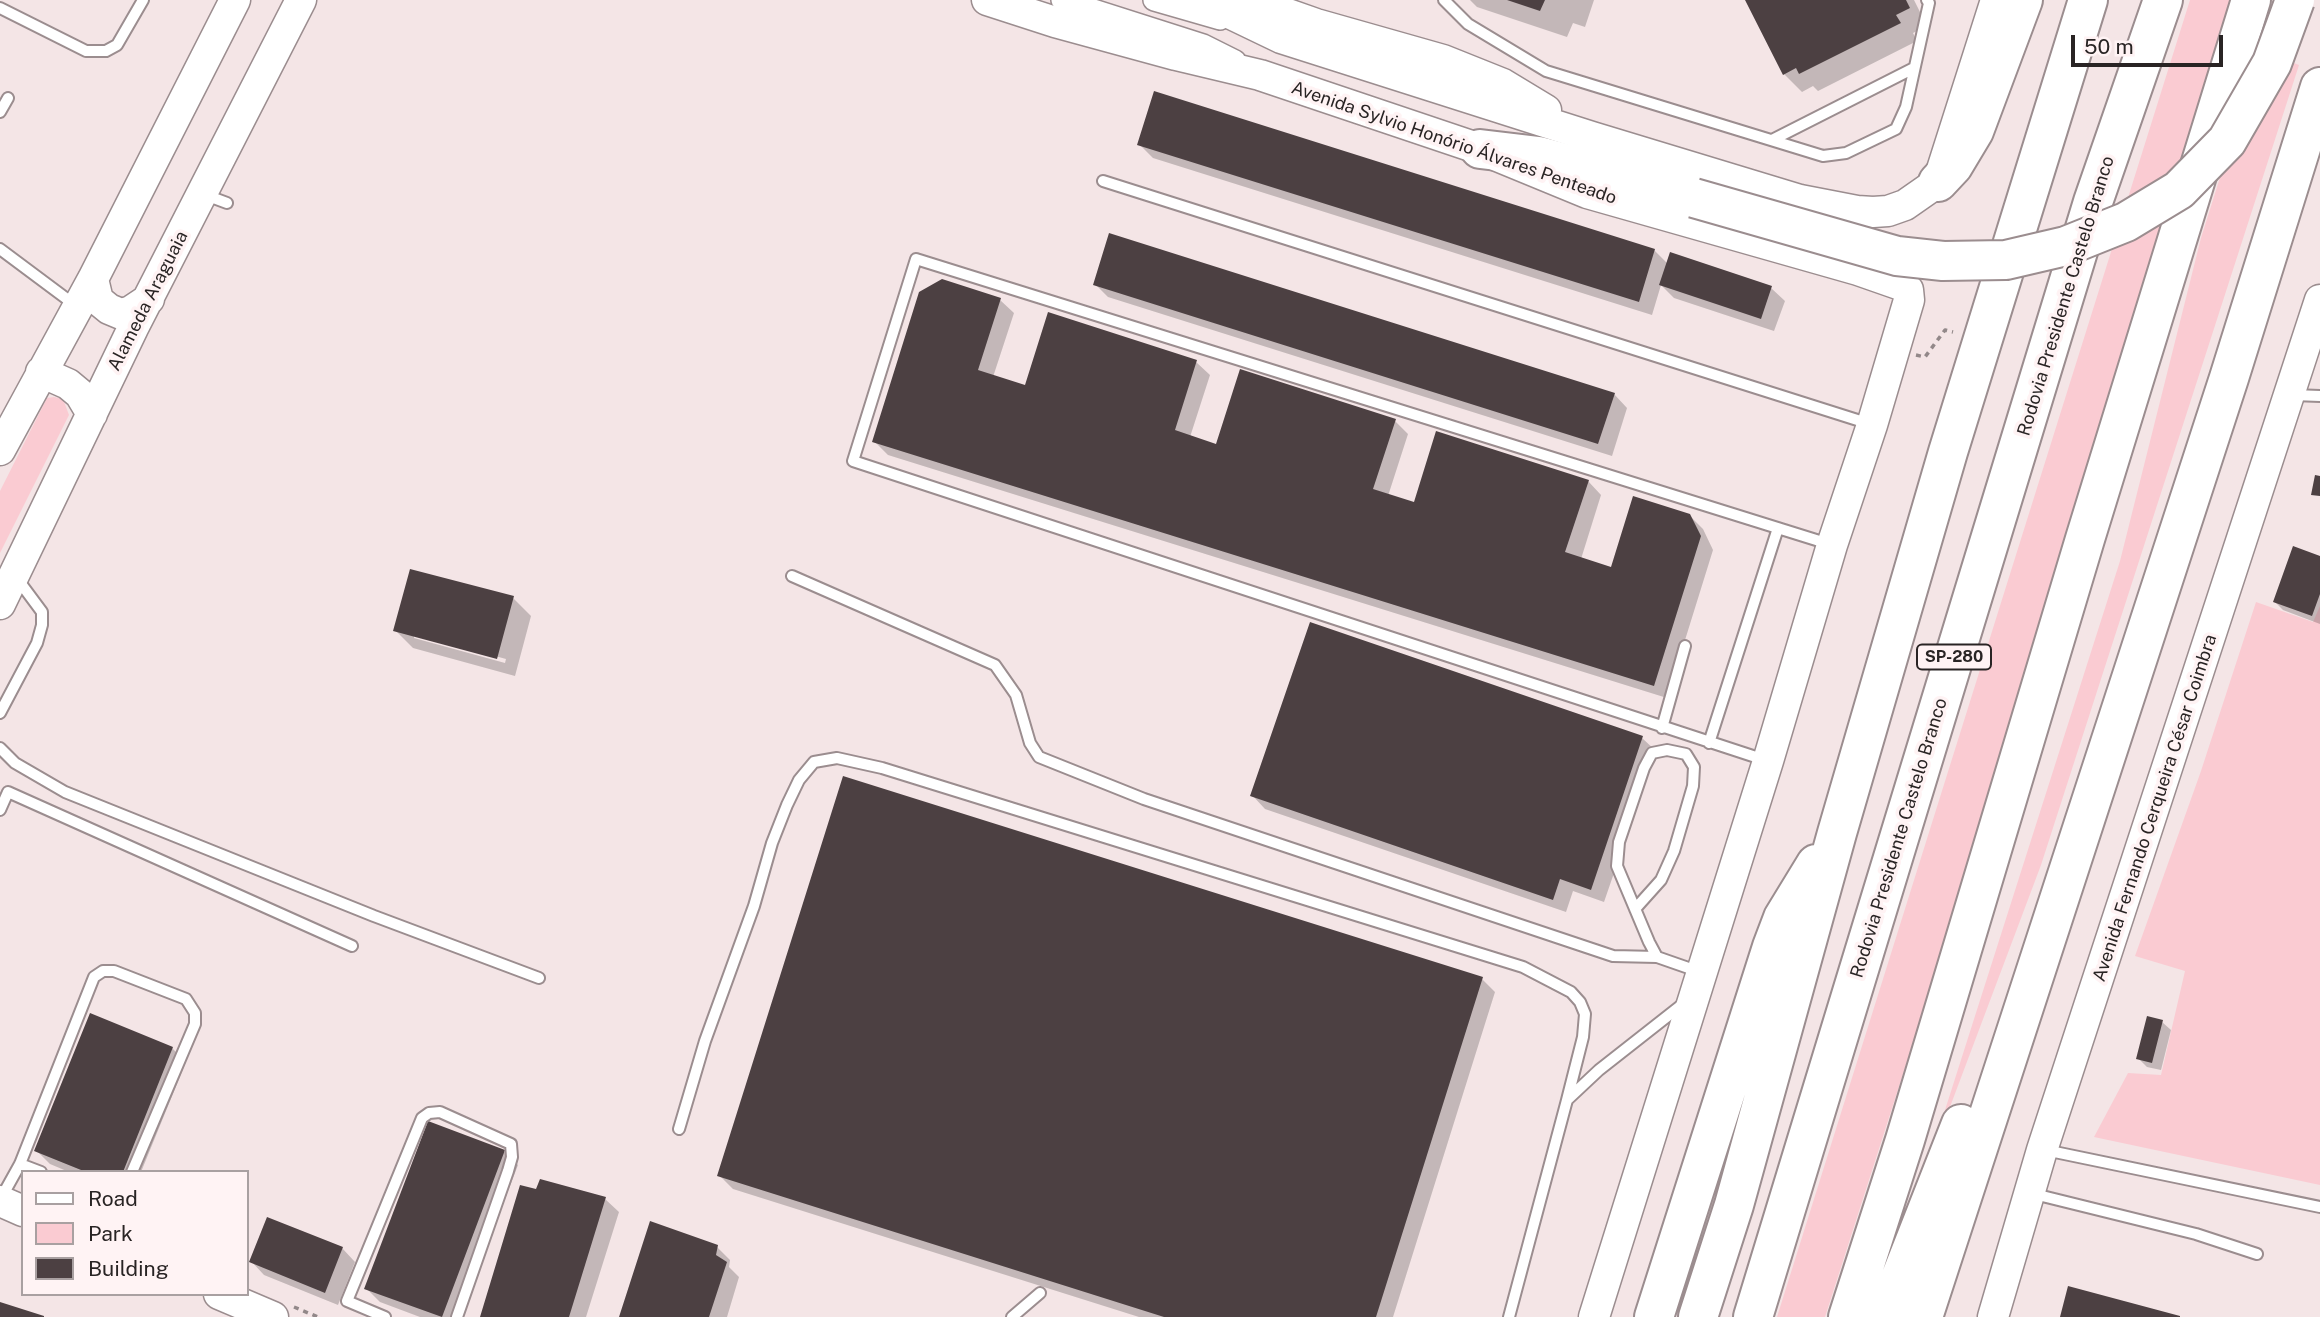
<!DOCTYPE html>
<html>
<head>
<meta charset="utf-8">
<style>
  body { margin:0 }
  #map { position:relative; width:2320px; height:1317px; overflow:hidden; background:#f4e5e6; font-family:"Public Sans",sans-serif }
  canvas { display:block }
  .legend { position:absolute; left:21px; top:1170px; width:228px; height:126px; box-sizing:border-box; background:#fff3f4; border:2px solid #a9a0a1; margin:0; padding:9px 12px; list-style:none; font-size:21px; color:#292424 }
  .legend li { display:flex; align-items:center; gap:14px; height:35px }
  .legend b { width:35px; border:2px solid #a9a0a1 }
  .scale { position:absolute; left:2071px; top:35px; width:152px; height:32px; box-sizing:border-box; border:4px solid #292424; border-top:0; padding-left:9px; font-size:21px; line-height:24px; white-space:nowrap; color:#292424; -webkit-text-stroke:5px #fff3f4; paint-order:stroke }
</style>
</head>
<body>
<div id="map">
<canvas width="2320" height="1317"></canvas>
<ul class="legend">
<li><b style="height:9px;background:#fff"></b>Road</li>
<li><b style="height:19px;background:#facbd2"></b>Park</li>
<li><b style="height:19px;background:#4c4042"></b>Building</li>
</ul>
<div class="scale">50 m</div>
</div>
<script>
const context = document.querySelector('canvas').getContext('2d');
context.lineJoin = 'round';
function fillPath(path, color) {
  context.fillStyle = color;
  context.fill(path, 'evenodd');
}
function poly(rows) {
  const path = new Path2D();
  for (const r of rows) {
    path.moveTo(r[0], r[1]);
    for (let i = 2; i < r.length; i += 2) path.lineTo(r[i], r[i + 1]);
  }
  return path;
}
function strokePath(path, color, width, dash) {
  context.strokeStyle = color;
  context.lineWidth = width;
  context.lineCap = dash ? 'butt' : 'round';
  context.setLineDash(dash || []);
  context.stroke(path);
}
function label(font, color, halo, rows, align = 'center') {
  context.font = font + ' "Public Sans",sans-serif';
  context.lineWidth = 7;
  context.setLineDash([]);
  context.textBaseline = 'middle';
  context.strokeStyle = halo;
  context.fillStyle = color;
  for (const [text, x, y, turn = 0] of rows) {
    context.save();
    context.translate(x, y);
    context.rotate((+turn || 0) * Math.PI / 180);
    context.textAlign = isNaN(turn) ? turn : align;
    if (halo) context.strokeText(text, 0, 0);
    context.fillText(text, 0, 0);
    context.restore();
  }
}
fillPath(poly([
  [2190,0,2239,0,1972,859,1825,1317,1777,1317],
  [2260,50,2299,65,2041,865,1924,1176,2120,561,2201,238],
  [54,397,63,399,69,415,0,553,0,491,47,398],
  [2256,602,2313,622,2320,606,2320,1185,2094,1137,2128,1073,2161,1075,2185,971,2135,956,2201,771]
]), '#facbd2');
fillPath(poly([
  [1470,0,1594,0,1585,27,1573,23,1567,37,1477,7],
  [1747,0,1914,0,1927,26,1913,33,1917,41,1818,91,1813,86,1802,92,1784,74],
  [1139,144,1654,250,1668,264,1771,288,1785,301,1774,331,1674,298,1661,285,1652,315,1153,158],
  [1095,284,1614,394,1627,408,1612,456,1108,297],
  [1000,300,1014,313,993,377,1026,387,1049,315,1196,362,1210,375,1190,437,1218,446,1395,421,1408,434,1388,496,1415,505,1588,481,1601,495,1581,559,1612,569,1689,515,1703,529,1713,550,1667,698,888,455,874,441],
  [2320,558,2320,624,2283,610,2275,602],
  [513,598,531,616,515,676,413,648,395,630],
  [414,634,506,659,505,663,414,638],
  [1311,624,1642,738,1656,751,1604,902,1573,891,1566,912,1265,809,1252,795],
  [1482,979,1495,992,1393,1317,1139,1317,733,1189,719,1175],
  [2162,1022,2171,1030,2161,1070,2147,1067,2138,1058],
  [172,1048,186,1062,141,1172,69,1172,50,1164,36,1150],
  [504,1151,518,1165,460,1317,420,1317,380,1302,366,1288],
  [537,1191,605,1199,619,1212,586,1317,482,1317],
  [717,1247,730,1260,729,1267,739,1277,727,1317,620,1317],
  [342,1248,355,1262,338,1305,264,1275,251,1261]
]), '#0003');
fillPath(poly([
  [1507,0,1545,0,1540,11],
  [1745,0,1906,0,1910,8,1896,15,1901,23,1799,74,1796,68,1783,75],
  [1154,91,1655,249,1639,302,1137,145],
  [1109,233,1615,393,1598,444,1093,285],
  [1670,252,1772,286,1761,319,1659,285],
  [942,279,1001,298,978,370,1025,385,1048,312,1197,360,1175,430,1216,444,1240,369,1396,419,1373,489,1414,502,1436,431,1589,480,1565,552,1611,567,1633,496,1690,514,1701,536,1654,686,872,442,919,292],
  [2315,475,2320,476,2320,496,2311,495],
  [2293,546,2320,556,2320,594,2312,616,2273,602],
  [410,569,514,596,497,659,393,631],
  [1310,622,1643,736,1591,890,1560,879,1553,900,1250,796],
  [843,776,1483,977,1376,1317,1164,1317,717,1176],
  [90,1013,173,1047,123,1172,86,1172,34,1151],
  [2147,1016,2163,1020,2152,1063,2136,1059],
  [428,1121,505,1150,442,1317,364,1289],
  [540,1179,606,1197,569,1317,480,1317,520,1185,536,1189],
  [267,1217,343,1247,325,1293,249,1262],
  [650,1221,718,1245,716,1255,727,1262,709,1317,619,1317],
  [2068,1286,2180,1316,2180,1317,2060,1317],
  [0,1302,44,1316,44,1317,0,1317]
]), '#4c4042');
const lane = poly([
  [1444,0,1468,24,1546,71,1823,156,1846,153,1896,129,1906,107,1929,3,1927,0],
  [0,8,86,51,106,51,117,45,143,0],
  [0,112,8,98],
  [1772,140,1914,68],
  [1103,181,1870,424],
  [203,194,227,203],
  [0,249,75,305],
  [2293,395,2320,396],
  [792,576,995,665,1016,695,1030,743,1039,757,1144,799,1613,956,1657,957,1700,972],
  [0,713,37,643,42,625,42,612,16,577],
  [1662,728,1685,646],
  [1709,743,1778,528],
  [0,748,15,763,65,792,374,916,539,978],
  [1765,760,853,461,916,259,1829,544],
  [0,810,8,792,352,946],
  [1635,909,1661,880,1674,851,1693,786,1694,767,1686,754,1667,750,1652,753,1644,768,1619,842,1617,866,1649,942,1657,957],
  [679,1129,705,1041,754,906,772,843,787,805,799,780,814,762,837,758,882,768,1523,967,1571,992,1580,1002,1585,1014,1583,1037,1567,1100],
  [2045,1150,2320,1207],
  [20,1164,41,1172],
  [2030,1193,2196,1234,2257,1254],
  [0,1200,20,1164,94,977,103,971,114,971,186,999,195,1013,195,1024,132,1172],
  [385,1317,347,1301,422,1118,429,1113,440,1112,511,1144,512,1157,508,1171,457,1317],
  [1012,1317,1040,1293],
  [1509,1317,1567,1100,1599,1070,1683,1004]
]);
const street = poly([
  [1062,0,1203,45,1235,61],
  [1154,0,1220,19]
]);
const secondary = poly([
  [987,0,1055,22,1176,55,1260,75,1480,149,1587,193,1858,270,1901,285,1908,290,1909,300,1872,425,1832,545,1768,761,1594,1317],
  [1202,0,1281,38,1592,137,1800,200,1857,211,1873,212,1888,211,1905,205,1938,182,1996,0],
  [1248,0,1316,24,1443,60,1503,84,1546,110],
  [93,279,98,300,109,309,121,314,131,311,149,299],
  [41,372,68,384,80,394,92,414],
  [0,450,93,279,235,0],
  [0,604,133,328,301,0],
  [0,1201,23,1211],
  [219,1294,273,1317],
  [1993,1317,2042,1150,2320,300]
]);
const highway = poly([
  [1480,149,1539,156,1694,198],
  [1938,182,1953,166,1974,131,2023,0],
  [1654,1317,1772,947,1783,918,1816,864],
  [1698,1317,1734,1205,1837,833,1948,452,2088,0],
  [1753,1317,2093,202,2163,0],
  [1848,1317,1905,1140,2085,539,2251,0],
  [1885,1317,1961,1124],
  [1923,1317,2229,378,2320,87]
]);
strokePath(lane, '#9b8d8f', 14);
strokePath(street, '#9b8d8f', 24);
strokePath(secondary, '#9b8d8f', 33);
strokePath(highway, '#9b8d8f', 42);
strokePath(poly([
  [1916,355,1925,357,1945,330,1953,332],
  [294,1307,318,1317]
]), '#928889', 3.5, [5, 5]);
strokePath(lane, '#fff', 10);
strokePath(street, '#fff', 21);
strokePath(secondary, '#fff', 30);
strokePath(highway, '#fff', 38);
const highwayBridge = poly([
  [1694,198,1897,256,1943,261,2006,260,2066,246,2126,222,2179,190,2227,141,2272,63,2295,0]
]);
strokePath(highwayBridge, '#9b8d8f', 42, []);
strokePath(highwayBridge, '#fff', 38);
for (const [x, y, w] of [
  [1954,657,74]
]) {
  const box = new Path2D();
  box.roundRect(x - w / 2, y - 12.5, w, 25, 5);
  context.fillStyle = '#fff3f4';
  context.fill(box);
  strokePath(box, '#292424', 2);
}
label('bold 16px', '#292424', null, [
  ["SP-280",1954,657]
]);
label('18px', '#292424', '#fff3f4', [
  ["Avenida Sylvio Honório Álvares Penteado",1454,143,19],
  ["Rodovia Presidente Castelo Branco",2066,296,-73],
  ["Alameda Araguaia",148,301,-63],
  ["Avenida Fernando Cerqueira César Coimbra",2155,808,-72],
  ["Rodovia Presidente Castelo Branco",1899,838,-73]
]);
</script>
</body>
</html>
